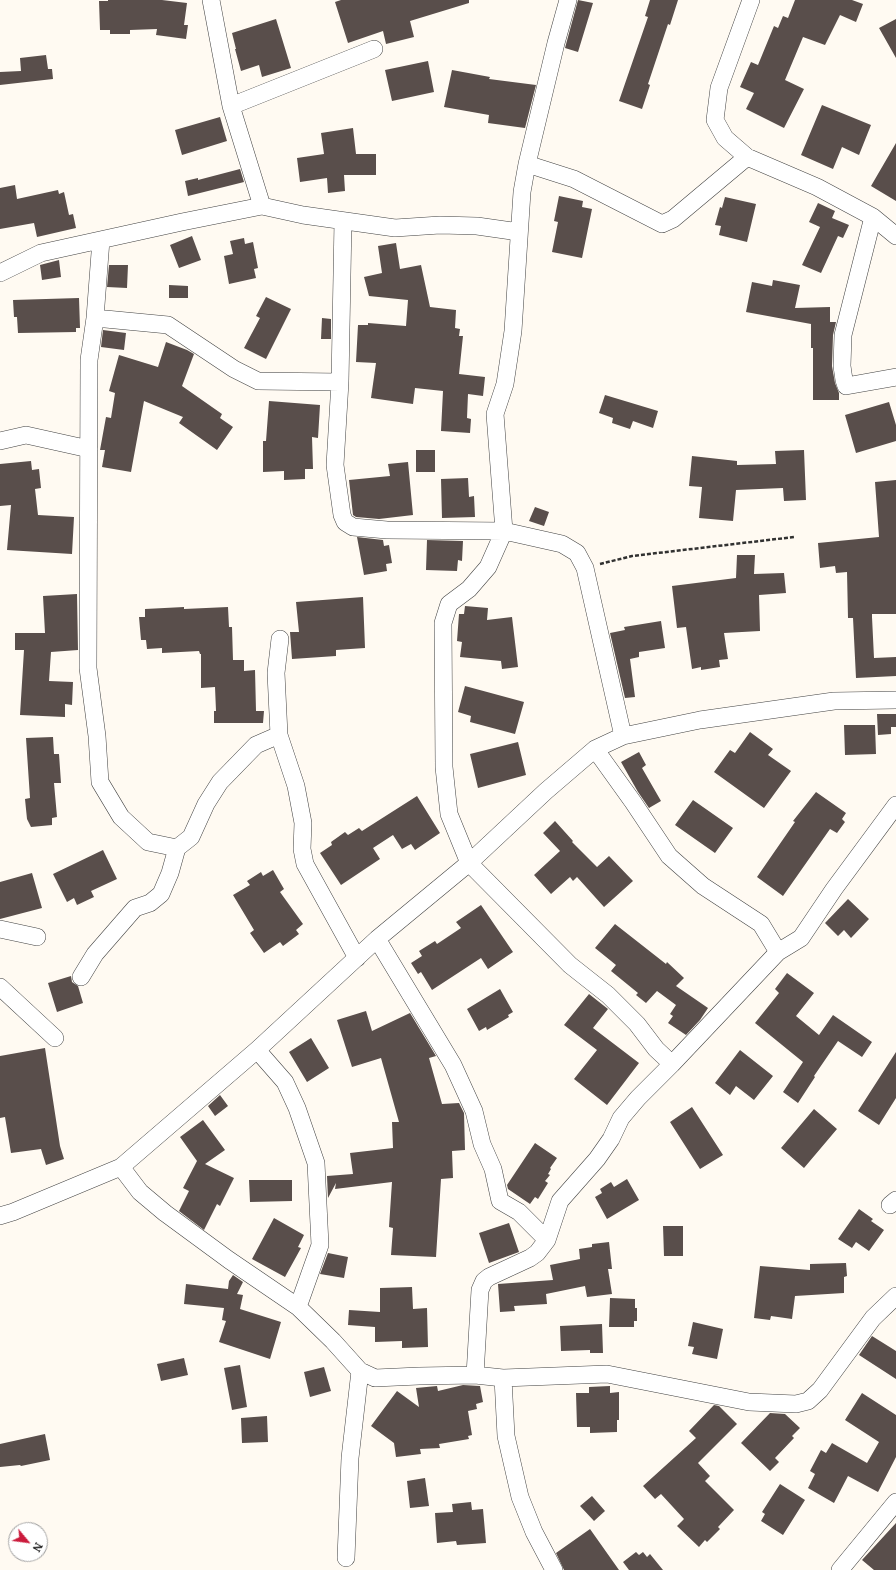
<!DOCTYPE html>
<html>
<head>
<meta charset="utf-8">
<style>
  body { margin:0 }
  #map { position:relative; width:896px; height:1570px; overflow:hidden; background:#fffaf2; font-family:"PT Serif",serif }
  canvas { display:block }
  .north { position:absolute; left:8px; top:1522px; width:40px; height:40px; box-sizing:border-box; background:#fff; border:1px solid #9f9f9f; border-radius:50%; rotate:119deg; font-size:11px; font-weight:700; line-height:16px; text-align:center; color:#0f0f0f }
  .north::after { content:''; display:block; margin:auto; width:14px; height:18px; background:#cb1b3c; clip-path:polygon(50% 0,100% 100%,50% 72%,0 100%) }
</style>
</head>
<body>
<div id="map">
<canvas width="896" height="1570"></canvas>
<div class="north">N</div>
</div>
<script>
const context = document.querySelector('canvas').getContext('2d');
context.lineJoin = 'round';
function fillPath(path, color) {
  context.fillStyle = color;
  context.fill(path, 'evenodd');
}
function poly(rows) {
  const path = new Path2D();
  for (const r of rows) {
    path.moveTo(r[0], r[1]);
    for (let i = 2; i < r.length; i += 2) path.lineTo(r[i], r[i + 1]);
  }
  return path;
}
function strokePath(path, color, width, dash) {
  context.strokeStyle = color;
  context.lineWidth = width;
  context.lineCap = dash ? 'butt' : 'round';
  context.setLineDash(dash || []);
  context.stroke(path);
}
fillPath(poly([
  [108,0,162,0,187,3,184,25,188,25,186,39,156,35,157,29,130,30,130,34,110,34,110,30,100,30,99,1,108,1],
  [341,0,469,0,469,3,410,21,414,37,386,44,383,31,348,43,335,2],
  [578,0,593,3,578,52,565,48],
  [650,0,678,0,670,25,668,24,648,84,650,85,642,109,619,101,648,17,645,16],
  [795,0,852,0,863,4,856,22,840,15,825,45,803,37,785,80,804,89,784,128,746,109,754,93,740,87,751,62,758,65,774,26,778,28,783,16,788,18],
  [276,19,291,68,262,77,259,65,241,71,235,49,236,49,232,33],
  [896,19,896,58,879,28],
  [46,55,48,69,52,69,53,79,0,85,0,72,21,71,20,58],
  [428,61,434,92,392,101,385,70],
  [452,70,490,77,489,79,536,85,525,128,488,123,489,115,444,107],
  [822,105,871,125,859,155,842,147,833,169,801,155],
  [220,117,227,141,182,155,175,130],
  [353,128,356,154,376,154,376,175,344,175,345,191,328,193,327,178,300,182,297,158,324,154,321,133],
  [896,143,896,201,871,186],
  [240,169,244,182,188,196,185,181,198,178,198,180],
  [15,185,17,199,58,190,59,194,64,192,69,215,73,214,76,228,37,237,34,223,0,229,0,188],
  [559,196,583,201,582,207,592,209,582,258,552,252,558,222,554,221],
  [725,197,756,204,747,242,719,235,721,226,715,225,720,207,722,208],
  [818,203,835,211,832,218,849,225,843,238,838,236,821,273,802,265,820,227,809,222],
  [192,236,201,260,179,268,170,245],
  [244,238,245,244,253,242,258,268,254,269,256,278,229,284,224,256,233,254,230,241],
  [396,243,400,269,421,265,430,307,456,310,455,328,460,329,459,336,463,336,459,374,485,377,483,396,468,394,467,418,471,419,470,433,441,431,443,391,415,388,413,404,371,398,376,363,356,362,358,325,368,325,368,323,406,326,408,300,369,296,364,277,382,273,378,246],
  [59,260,61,277,42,280,40,265],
  [109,265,128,265,127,288,107,287],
  [773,280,800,285,795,308,830,307,830,322,836,322,833,335,832,366,835,383,839,393,839,400,813,400,813,348,811,348,811,324,746,312,752,282,772,286],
  [169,285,188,286,188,298,169,298],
  [266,297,291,309,266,359,244,348,260,318,256,316],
  [79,298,80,328,76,328,76,332,18,333,17,317,14,317,13,300],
  [322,318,331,319,331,339,321,339],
  [103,330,126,333,124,350,101,347],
  [166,342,187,350,194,354,182,386,222,414,220,418,233,427,217,450,179,423,183,417,144,401,131,472,102,467,105,450,100,450,106,417,111,418,115,393,109,391,119,355,158,367],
  [605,395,658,411,653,428,633,421,630,429,612,423,613,418,599,413],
  [269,401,320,405,318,438,312,437,313,469,305,469,305,479,284,480,284,471,263,472,263,441,266,441],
  [889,402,896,425,896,441,856,453,845,415],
  [416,450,435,450,435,472,416,472],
  [804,450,806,500,784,501,783,488,736,490,733,521,699,518,702,487,689,486,692,456,737,461,737,465,776,464,775,451],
  [31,461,32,470,39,469,41,488,35,489,38,515,74,517,72,554,7,550,11,505,0,506,0,464],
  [408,462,413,515,379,519,356,517,353,515,349,480,390,476,388,464],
  [468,478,469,497,474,496,475,517,442,518,441,479],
  [896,480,896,614,872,614,872,617,874,658,896,657,896,676,856,678,853,618,848,618,847,572,836,573,835,566,820,568,818,543,879,537,875,482],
  [535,507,549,512,544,526,529,521],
  [357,537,383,540,384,546,389,545,392,563,386,564,387,571,364,575],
  [427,540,463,541,462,561,458,560,457,571,426,570],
  [737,555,755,555,754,574,784,573,786,593,759,595,760,631,724,633,728,659,719,660,720,667,701,670,701,667,692,669,686,627,677,628,672,586,736,578],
  [77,594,78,650,51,652,49,681,73,682,72,705,65,704,65,717,20,715,24,650,15,650,15,633,45,633,43,596],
  [363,597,365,648,336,650,336,656,292,659,290,632,299,632,296,602],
  [465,606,488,608,487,620,512,617,518,667,502,669,501,661,460,657,462,642,457,641,459,614,464,614],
  [184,607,184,609,228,607,229,627,232,627,233,660,244,660,244,671,255,670,256,711,264,711,263,723,214,723,214,711,216,711,215,687,201,688,201,654,200,654,199,651,162,653,162,648,147,649,146,640,141,640,139,617,145,617,145,609],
  [661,621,665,648,639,652,639,657,630,659,635,697,625,698,610,633,625,630,624,627],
  [465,686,524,702,515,734,470,722,471,716,458,712],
  [877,714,896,714,896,727,891,727,891,734,878,735],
  [844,725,875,725,876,754,845,755],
  [750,732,773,749,768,755,791,771,764,808,714,772,730,750,735,753],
  [53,737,54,754,59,754,61,783,54,783,57,817,52,818,52,825,31,827,27,819,25,799,30,798,26,738],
  [518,742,526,775,478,788,470,754],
  [639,752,646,765,642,768,661,801,649,808,638,792,621,762],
  [816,792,846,813,842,819,845,822,837,833,830,829,783,896,757,877,795,822,793,821],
  [417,796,440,833,415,850,411,844,402,849,393,835,373,848,380,859,341,885,320,853,332,845,331,842,345,832,348,835,359,828,362,831],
  [693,800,733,828,715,853,675,825],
  [555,821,573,841,572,842,597,867,609,856,633,881,604,907,577,877,573,881,570,877,551,894,534,875,560,851,543,833],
  [103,850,117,879,91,891,94,897,77,905,74,898,67,902,53,874],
  [273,870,284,889,280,892,303,924,296,930,299,934,283,946,280,942,264,953,250,933,254,930,233,895,250,885,247,881,261,872,263,876],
  [32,873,42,908,0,919,0,882],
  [848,899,869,919,851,938,844,930,838,936,825,923],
  [481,905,513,952,488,969,481,958,432,990,421,972,418,974,411,963,422,956,419,951,435,941,437,944,461,928,456,922],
  [615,924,666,964,667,962,684,978,676,986,708,1008,700,1020,686,1035,668,1023,673,1016,670,1014,676,1005,657,991,646,1003,636,995,638,993,611,971,616,965,595,948],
  [787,973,814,993,796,1016,819,1035,833,1015,872,1042,862,1057,838,1041,814,1076,815,1077,798,1103,783,1092,803,1062,755,1023,779,993,775,989],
  [71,976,72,982,78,986,83,1003,57,1012,48,983],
  [500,989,513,1012,508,1015,509,1017,487,1030,486,1027,479,1031,467,1009],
  [589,994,608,1009,593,1028,639,1063,607,1105,574,1079,597,1050,564,1025],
  [366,1011,372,1031,410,1013,436,1056,429,1058,442,1104,459,1103,464,1113,465,1150,452,1151,453,1178,441,1179,436,1257,391,1255,393,1228,389,1227,392,1182,335,1189,336,1183,328,1198,327,1176,353,1174,350,1153,393,1148,392,1122,399,1122,381,1058,352,1067,337,1020],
  [311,1038,329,1068,307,1082,289,1052],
  [45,1048,60,1146,64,1159,46,1165,41,1149,11,1153,5,1117,0,1118,0,1056],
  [740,1050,773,1076,754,1100,736,1086,730,1095,715,1083],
  [896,1052,896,1098,879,1125,858,1111],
  [220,1095,228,1106,215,1116,208,1106],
  [692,1107,723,1155,700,1169,670,1122],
  [814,1109,837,1129,804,1168,781,1148],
  [203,1120,225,1150,205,1164,234,1178,220,1206,217,1204,204,1230,179,1211,189,1191,183,1188,197,1161,180,1137],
  [535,1143,557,1158,550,1168,551,1169,548,1174,550,1175,545,1181,548,1183,538,1199,535,1197,530,1204,508,1189,507,1185],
  [627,1179,639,1200,607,1219,595,1197,602,1193,600,1189,611,1182,614,1187],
  [249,1180,292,1180,292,1201,250,1202],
  [859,1209,873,1219,871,1221,884,1230,869,1251,856,1242,852,1248,838,1239],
  [274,1218,304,1235,298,1247,301,1248,285,1277,252,1259],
  [509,1223,519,1252,489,1263,479,1233],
  [663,1226,683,1226,683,1256,664,1256],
  [609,1242,612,1269,608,1269,612,1294,587,1297,585,1286,546,1294,547,1304,514,1306,515,1311,500,1312,498,1284,553,1280,550,1265,580,1259,579,1249,592,1247,592,1244],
  [328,1253,348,1257,344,1278,320,1274],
  [846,1263,847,1276,844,1277,844,1293,795,1296,792,1319,771,1316,770,1320,754,1318,760,1266,810,1270,810,1264],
  [233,1275,243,1282,237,1294,243,1295,240,1309,281,1322,270,1359,219,1342,226,1321,222,1320,224,1308,184,1304,186,1284,228,1289,229,1281],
  [412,1287,413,1309,427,1308,428,1347,402,1348,402,1341,375,1342,375,1327,348,1325,349,1310,380,1312,380,1288],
  [610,1298,635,1299,635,1308,637,1308,637,1321,634,1321,634,1327,609,1327],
  [693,1322,723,1329,717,1359,692,1354,694,1347,688,1346],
  [602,1324,603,1353,590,1353,590,1350,561,1351,560,1326],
  [872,1336,896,1351,896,1379,859,1355],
  [184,1358,188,1375,161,1381,157,1364],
  [240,1365,247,1407,232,1410,224,1368],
  [324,1367,331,1391,310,1397,304,1372],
  [463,1385,480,1386,483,1402,476,1404,477,1409,468,1411,472,1435,468,1436,469,1439,439,1444,440,1448,420,1449,421,1454,396,1457,394,1443,371,1426,397,1391,419,1407,416,1388,437,1386,438,1391],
  [610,1386,610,1393,619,1392,619,1420,617,1420,617,1432,590,1433,590,1427,577,1427,576,1393,589,1393,589,1387],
  [862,1393,896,1415,896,1457,878,1492,848,1476,834,1503,808,1488,815,1474,810,1471,821,1450,826,1453,832,1443,867,1463,879,1442,845,1420],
  [714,1405,719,1406,737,1424,698,1463,710,1476,705,1481,734,1510,718,1527,720,1529,707,1542,705,1540,699,1547,677,1526,684,1519,661,1494,655,1499,643,1486,696,1438,689,1431],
  [770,1413,785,1414,800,1428,792,1436,794,1438,775,1458,779,1462,770,1471,741,1443],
  [267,1416,268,1442,242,1443,241,1418],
  [45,1434,50,1460,21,1466,20,1465,0,1467,0,1444],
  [425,1478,429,1506,410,1508,407,1481],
  [780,1484,805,1500,783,1535,761,1521,765,1514,762,1512],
  [592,1496,605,1511,594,1521,580,1506],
  [471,1502,472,1510,483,1509,486,1543,457,1545,456,1541,437,1543,435,1513,453,1512,452,1504],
  [896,1523,896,1570,874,1570,862,1560],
  [590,1529,619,1570,564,1570,556,1553],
  [636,1552,639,1555,643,1552,647,1557,650,1554,663,1570,629,1570,623,1562]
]), '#594e4b');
const minor = poly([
  [211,0,231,106,262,206],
  [751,0,719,88,715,120,725,138,747,157,817,187,873,217,896,236],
  [231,106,374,49],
  [527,164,574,179,662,224,673,219,747,157],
  [873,217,843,335,842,366,844,380,846,386,896,377],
  [343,221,340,382,335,465,342,515,345,522,353,527,387,530,504,531,562,544,577,553,585,568,623,736],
  [101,240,95,318,89,360,88,668,97,736,100,782,121,817,148,842,177,848],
  [0,273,41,253,182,222,262,206,303,215,395,228,440,225,477,226,519,232],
  [95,318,168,325,234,369,258,381,340,382],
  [0,441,26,435,89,449],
  [280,639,276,673,279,735,296,786,303,823,302,849,305,864,357,958],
  [595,749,633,802,669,856,703,886,761,924,778,952],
  [0,929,37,937],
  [377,939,453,1065,474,1111,482,1144,493,1169,500,1201,519,1212,547,1240],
  [81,977,95,954,135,908,150,903,161,894,170,873,177,848,191,837,206,804,220,782,256,745,279,735],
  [0,987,55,1038],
  [257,1050,285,1082,297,1108,316,1163,320,1245,298,1307],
  [672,1064,778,952,801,938,834,889,896,805],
  [121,1167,140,1192,165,1213,229,1260,298,1307,333,1341,360,1371,375,1378,419,1376,475,1375,503,1378,607,1374,749,1402,796,1404,808,1401,820,1390,873,1318,896,1296],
  [890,1205,896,1200],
  [0,1216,13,1212,121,1167,257,1050,377,939,469,863,546,791,595,749,623,736,700,720,834,701,896,700],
  [475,1375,480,1290,484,1281,489,1277,530,1258,537,1253,547,1240,560,1201,597,1159,611,1139,621,1118,638,1098,672,1064,656,1049,637,1024,608,995,570,965,469,863,449,814,444,767,443,623,449,604,469,589,488,567,504,531,495,414,505,384,513,331,522,192,527,164,556,43,568,0],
  [503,1378,506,1436,520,1497,534,1532,554,1570],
  [346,1558,350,1458,360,1371],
  [840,1570,896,1502]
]);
strokePath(minor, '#424242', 18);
strokePath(poly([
  [600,564,632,556,794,537]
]), '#313131', 2.5, [4, 2]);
strokePath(minor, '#fff', 17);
</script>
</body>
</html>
